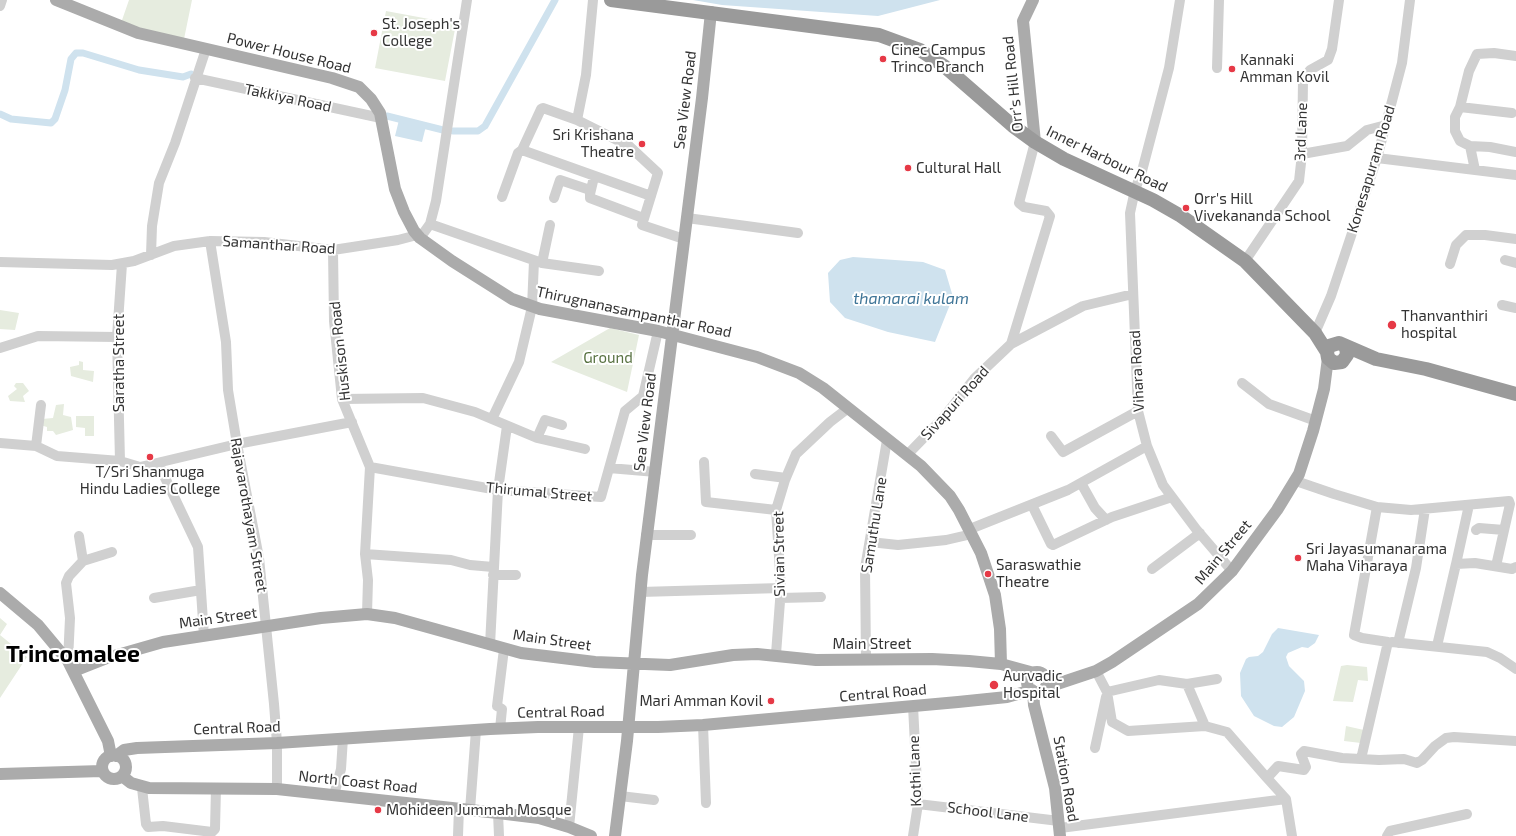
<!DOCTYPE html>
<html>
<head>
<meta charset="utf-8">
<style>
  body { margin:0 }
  canvas { display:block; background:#fff }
</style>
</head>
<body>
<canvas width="1516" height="836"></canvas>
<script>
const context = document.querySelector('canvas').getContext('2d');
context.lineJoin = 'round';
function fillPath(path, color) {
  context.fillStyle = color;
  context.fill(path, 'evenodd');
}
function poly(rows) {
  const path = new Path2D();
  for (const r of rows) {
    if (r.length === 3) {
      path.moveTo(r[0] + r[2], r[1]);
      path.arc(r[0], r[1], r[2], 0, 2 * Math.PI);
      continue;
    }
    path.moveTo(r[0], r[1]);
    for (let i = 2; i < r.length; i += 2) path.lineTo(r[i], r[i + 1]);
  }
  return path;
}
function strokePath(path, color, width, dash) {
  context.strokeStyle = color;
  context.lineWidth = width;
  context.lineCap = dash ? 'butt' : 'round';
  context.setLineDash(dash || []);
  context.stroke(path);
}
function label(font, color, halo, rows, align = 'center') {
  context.font = font + ' "Exo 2",sans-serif';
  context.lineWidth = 4;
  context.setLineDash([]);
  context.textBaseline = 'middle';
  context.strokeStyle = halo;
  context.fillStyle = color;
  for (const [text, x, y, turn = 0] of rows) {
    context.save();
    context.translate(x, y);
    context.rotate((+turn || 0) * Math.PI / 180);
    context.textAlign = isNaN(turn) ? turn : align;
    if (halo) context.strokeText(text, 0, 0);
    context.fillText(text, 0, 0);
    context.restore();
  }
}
fillPath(poly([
  [129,0,192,0,184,39,121,23],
  [386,11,456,24,445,81,375,68],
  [0,310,19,313,15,330,0,329],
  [610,328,639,335,627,392,551,362],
  [79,361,83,362,83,370,94,371,93,382,71,376,70,367,79,365],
  [16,383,23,383,29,391,23,396,25,402,10,401,8,396,17,389,14,386],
  [64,404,63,415,71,417,73,430,56,435,53,431,47,431,47,427,40,425,42,419,53,418,56,405],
  [76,416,94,416,94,436,85,436,85,428,76,427],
  [0,618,7,624,0,635,27,657,0,698],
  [1347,665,1367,667,1368,681,1358,680,1353,702,1333,701,1341,666],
  [1346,726,1364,730,1361,743,1344,741]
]), '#e6ecdf');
fillPath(poly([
  [693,0,940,0,878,16,722,5],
  [399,120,426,126,422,142,395,136],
  [853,257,923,262,945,270,953,297,935,342,888,332,845,318,830,302,828,273,840,260],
  [1278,628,1319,635,1315,643,1308,648,1302,647,1288,653,1286,657,1289,666,1304,681,1305,691,1294,717,1282,727,1274,726,1254,716,1241,696,1240,673,1246,659,1249,657,1258,656,1263,652,1272,634]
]), '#cfe2ee');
strokePath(poly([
  [0,114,11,119,51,123,55,119,65,90,71,59,76,53,83,53,139,70,183,77,191,74],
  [387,116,443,130],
  [453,131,478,131,485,126,555,0]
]), '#cfe2ee', 7);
strokePath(poly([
  [593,0,586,75,577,120,629,146,658,173,642,225,684,239],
  [1180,0,1169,68,1142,171,1135,190,1130,213,1138,411,1147,446,1163,485,1196,529,1232,571],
  [0,6,2,0],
  [1217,68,1219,0],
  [195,78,381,118],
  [1460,107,1512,113],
  [1470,146,1490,147,1516,152],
  [522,150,651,196],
  [1302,154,1347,146,1367,130,1386,125],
  [1377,158,1516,175],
  [1475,170,1470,146,1460,141,1455,131,1455,117,1460,107,1469,71,1477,54,1494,53,1516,56],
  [594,177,590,194,590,198,643,218],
  [502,197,518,153,522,150,541,109,543,108,577,120],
  [554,198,560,180,590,190],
  [687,218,798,233],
  [430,224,542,263,599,271],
  [420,238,430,224,436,201,467,0],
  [210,241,226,342,228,390,237,444,259,558,274,704,277,743,277,789],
  [333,250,334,321,342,399,370,467,365,554,368,580,367,614],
  [151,255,152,226,159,183,175,143,206,49],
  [1505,260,1516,263],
  [1245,261,1299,181,1302,154,1303,80,1310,70,1328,60,1332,49,1339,0],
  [0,262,112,265,134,261,174,246,210,241,264,242,333,250,398,240,417,235],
  [542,263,550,225],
  [1450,264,1456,245,1466,235,1485,235,1516,239],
  [1502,305,1516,308],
  [1315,333,1331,296,1377,158,1402,63,1410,0],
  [1011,344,1050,216,1046,211,1024,207,1019,203,1035,142],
  [0,348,38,336,117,337],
  [1242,383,1269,404,1316,421],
  [342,399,423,398,475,412,537,438,585,449],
  [492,419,519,362,532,307,534,261],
  [1051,436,1063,452,1138,411],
  [537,438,545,420,562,425],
  [0,443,36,446,57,456,120,461,140,467,237,444,352,422],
  [36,446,41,405],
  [908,454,943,418,974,379,1011,344,1083,306,1133,294],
  [120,461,117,337,122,264],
  [704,462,706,502,776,510],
  [158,463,198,547,204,636],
  [370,467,498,490,601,497,625,411,643,396,658,331],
  [609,468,656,472],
  [755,474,786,478],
  [1296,481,1334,494,1377,507,1411,510,1509,501,1510,504,1496,566],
  [1081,483,1095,508,1106,520],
  [1032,505,1051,544,1053,545,1112,517,1172,497],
  [970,529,1068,490,1147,446],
  [1476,530,1479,528,1504,530],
  [646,535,691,535],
  [79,536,83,561],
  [870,542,898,545,946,540,972,534],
  [365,554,451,560,470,565,493,567],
  [1456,564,1469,505],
  [1152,569,1200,533],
  [493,575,516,575],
  [640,592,781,588],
  [154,598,201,590],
  [780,598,821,597],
  [1392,642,1487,652,1500,658,1516,669],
  [1398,643,1416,568,1425,509],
  [490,645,498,490,507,426],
  [1437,646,1456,564,1475,563,1512,569,1516,567],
  [776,654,781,588,776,510,785,480,796,454,830,422,847,409],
  [866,659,865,568,887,440],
  [68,661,70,618,66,583,69,576,83,561,112,552],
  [1096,671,1107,692,1159,680,1187,684,1217,679],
  [1187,684,1205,726,1227,732,1267,778],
  [1107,692,1112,722,1128,731,1205,726],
  [703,725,706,803],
  [500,729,502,709,497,706,504,649],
  [1095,748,1106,697],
  [1361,759,1388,642,1362,638,1354,635,1377,507],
  [142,788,146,824,148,827,163,826,212,832,215,829,216,788],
  [334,795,341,769,343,738],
  [620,796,654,800],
  [1286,799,1267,778,1278,766,1304,770,1306,767,1301,754,1304,751,1342,758,1379,760,1404,759,1417,763,1422,760,1435,746,1446,738,1454,737,1516,741],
  [918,804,1059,821],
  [470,810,476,730],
  [498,813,499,836],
  [569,827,579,727],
  [1060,828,1286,799,1292,836],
  [458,836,459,808],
  [913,836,918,804,913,706],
  [1387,836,1390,831,1467,814]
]), '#d0d0d0', 10);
strokePath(poly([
  [56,0,138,33,332,78,359,87,371,99,380,113,395,189,404,212,414,231,420,238,452,261,512,299,540,309,658,331,757,357,799,373,823,388,921,466,950,496,959,510,981,553,995,595,1000,629,1001,664],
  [1033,0,1023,21,1035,142],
  [0,593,38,625,68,661,108,741,111,756],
  [74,671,107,658,163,642,321,618,367,614,395,618,521,653,595,662,670,665,733,655,757,654,816,660,932,659,969,661,1001,664,1034,673],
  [1037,682,10],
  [1045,688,1096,671,1112,662,1198,604,1232,571,1277,510,1299,474,1313,431,1324,389,1328,358],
  [1033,691,1034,705,1055,788,1060,836],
  [114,767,12],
  [116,756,124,750,137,748,277,743,490,729,538,727,658,727,703,725,958,702,1007,697,1032,690],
  [0,774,102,771],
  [122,776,131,783,149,788,277,789,498,813,539,818,569,827,591,836],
  [615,836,627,741,642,575,702,98,711,12]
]), '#ababab', 12);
strokePath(poly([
  [611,0,879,35,920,50,944,66,1013,126,1035,142,1064,159,1153,200,1181,216,1245,261,1315,333,1327,352],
  [1346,347,1347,355,1342,362,1334,363,1328,358,1327,352,1329,346,1339,343,1376,359,1426,369,1516,394]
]), '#9a9a9a', 14);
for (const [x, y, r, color] of [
  [374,33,4,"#e63946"],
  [883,59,4,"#e63946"],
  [1232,69,4,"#e63946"],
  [642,144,4,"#e63946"],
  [908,168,4,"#e63946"],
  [1186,208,4,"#e63946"],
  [1392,325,5,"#e63946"],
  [150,457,4,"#e63946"],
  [1298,558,4,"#e63946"],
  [988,574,4,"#e63946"],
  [994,685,5,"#e63946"],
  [771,701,4,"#e63946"],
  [378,810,4,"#e63946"]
]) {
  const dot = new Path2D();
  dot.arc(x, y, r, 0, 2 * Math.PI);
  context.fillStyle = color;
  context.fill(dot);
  strokePath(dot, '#fff', 1.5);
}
label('15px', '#333', '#fff', [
  ["St. Joseph's",382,24],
  ["College",382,41],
  ["Cinec Campus",891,50],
  ["Trinco Branch",891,67],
  ["Kannaki",1240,60],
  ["Amman Kovil",1240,77],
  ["Sri Krishana",634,135,"right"],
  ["Theatre",634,152,"right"],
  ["Cultural Hall",916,168],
  ["Orr's Hill",1194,199],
  ["Vivekananda School",1194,216],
  ["Thanvanthiri",1401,316],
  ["hospital",1401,333],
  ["T/Sri Shanmuga",150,472,"center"],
  ["Hindu Ladies College",150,489,"center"],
  ["Sri Jayasumanarama",1306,549],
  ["Maha Viharaya",1306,566],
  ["Saraswathie",996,565],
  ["Theatre",996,582],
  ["Aurvadic",1003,676],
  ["Hospital",1003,693],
  ["Mari Amman Kovil",763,701,"right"],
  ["Mohideen Jummah Mosque",386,810]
], 'left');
label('15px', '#333', '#fff', [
  ["Power House Road",289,53,14],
  ["Orr’s Hill Road",1013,84,-96],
  ["Takkiya Road",288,98,12],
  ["Sea View Road",685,100,-83],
  ["3rd Lane",1301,132,-88],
  ["Inner Harbour Road",1107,159,26],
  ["Konesapuram Road",1371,169,-73],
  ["Samanthar Road",279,245,4],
  ["Thirugnanasampanthar Road",634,312,12],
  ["Huskison Road",340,351,-96],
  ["Saratha Street",119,363,-90],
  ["Vihara Road",1137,371,-93],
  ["Sivapuri Road",955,403,-48],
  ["Sea View Road",645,422,-83],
  ["Thirumal Street",539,492,5],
  ["Rajavarothayam Street",249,515,80],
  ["Samuthu Lane",874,525,-81],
  ["Main Street",1223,552,-50],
  ["Sivian Street",779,554,-91],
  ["Main Street",218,618,-8],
  ["Main Street",552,640,8],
  ["Main Street",872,644],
  ["Central Road",883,693,-5],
  ["Central Road",561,712,-1],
  ["Central Road",237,728,-2],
  ["Kothi Lane",915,771,-92],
  ["Station Road",1066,779,80],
  ["North Coast Road",358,782,6],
  ["School Lane",988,812,7]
]);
label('15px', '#56703f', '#fff', [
  ["Ground",608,358]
]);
label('italic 16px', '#3f7597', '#fff', [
  ["thamarai kulam",911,299]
]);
label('bold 23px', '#000', '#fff', [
  ["Trincomalee",73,654]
]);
</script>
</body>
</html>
